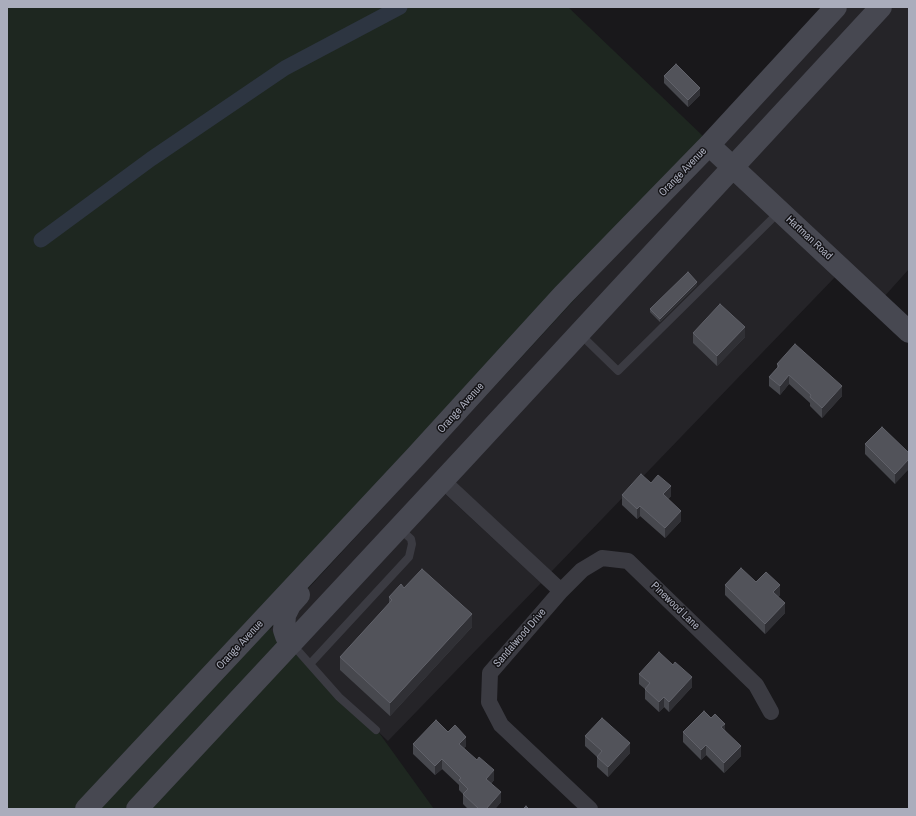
<!DOCTYPE html>
<html>
<head>
<meta charset="utf-8">
<style>
  body { margin:0 }
  #map { position:relative; width:916px; height:816px; overflow:hidden; background:#19181b; font-family:"Archivo Narrow",sans-serif }
  canvas { display:block }
  .frame { position:absolute; inset:0; border:8px solid #aaadbc; pointer-events:none }
</style>
</head>
<body>
<div id="map">
<canvas width="916" height="816"></canvas>
<div class="frame"></div>
</div>
<script>
const context = document.querySelector('canvas').getContext('2d');
context.lineJoin = 'round';
function fillPath(path, color) {
  context.fillStyle = color;
  context.fill(path, 'evenodd');
}
function poly(rows) {
  const path = new Path2D();
  for (const r of rows) {
    path.moveTo(r[0], r[1]);
    for (let i = 2; i < r.length; i += 2) path.lineTo(r[i], r[i + 1]);
  }
  return path;
}
function strokePath(path, color, width, dash) {
  context.strokeStyle = color;
  context.lineWidth = width;
  context.lineCap = dash ? 'butt' : 'round';
  context.setLineDash(dash || []);
  context.stroke(path);
}
function label(font, color, halo, rows, align = 'center') {
  context.font = font + ' "Archivo Narrow",sans-serif';
  context.lineWidth = 3;
  context.setLineDash([]);
  context.textBaseline = 'middle';
  context.strokeStyle = halo;
  context.fillStyle = color;
  for (const [text, x, y, turn = 0] of rows) {
    context.save();
    context.translate(x, y);
    context.rotate((+turn || 0) * Math.PI / 180);
    context.textAlign = isNaN(turn) ? turn : align;
    if (halo) context.strokeText(text, 0, 0);
    context.fillText(text, 0, 0);
    context.restore();
  }
}
fillPath(poly([
  [848,7,870,7,732,157,720,145],
  [893,7,909,7,909,269,883,298,745,168],
  [710,156,722,168,282,641,270,630,646,222],
  [735,179,837,275,551,572,454,481],
  [444,493,541,583,388,741,294,653]
]), '#252428');
fillPath(poly([
  [7,7,568,7,704,137,75,809,7,809],
  [646,222,270,629,282,641,125,809,98,809,570,301],
  [294,653,377,730,434,809,148,809]
]), '#1e2720');
strokePath(poly([
  [41,240,151,159,285,68,400,7]
]), '#2d3541', 15);
strokePath(poly([
  [580,334,618,371,779,212],
  [292,644,339,697,376,730],
  [310,664,409,557,412,544,411,539,400,529]
]), '#3b3b42', 8);
strokePath(poly([
  [443,481,561,591],
  [590,809,501,725,489,702,490,673,561,591,582,570,602,558,628,561,756,685,771,712]
]), '#3b3b42', 16);
strokePath(poly([
  [709,145,909,332],
  [292,643,286,636,284,630,285,615,290,605,299,595],
  [86,809,416,456,563,295,709,145,836,7],
  [137,809,463,459,881,7]
]), '#474851', 22);
fillPath(poly([
  [664,76,700,95,688,107,664,83],
  [697,285,660,322,650,312,650,309],
  [693,333,745,337,717,366,693,343],
  [777,364,842,396,822,418,810,406,810,403,789,384,780,395,769,386,769,377,777,368],
  [865,444,909,453,895,484,865,454],
  [651,483,671,496,668,499,681,521,665,538,640,516,637,519,622,505,622,495],
  [756,582,780,595,778,597,785,613,765,634,725,595,725,585],
  [404,588,472,627,390,716,340,670,340,657,389,604,389,597],
  [639,674,692,687,669,712,664,707,659,712,645,699,645,689,639,684],
  [711,718,725,730,741,756,724,773,706,755,701,760,683,742,683,732],
  [448,732,466,746,464,748,494,780,491,784,501,802,495,809,468,809,463,804,463,794,459,790,459,785,442,769,435,775,413,754,413,744],
  [585,736,630,753,608,777,597,767,597,757,585,746]
]), '#47484e');
fillPath(poly([
  [700,88,700,95,688,107,688,100],
  [697,282,697,285,660,322,660,319],
  [745,327,745,337,717,366,717,356],
  [789,375,789,384,780,395,780,386],
  [842,386,842,396,822,418,822,408],
  [909,459,909,469,895,484,895,474],
  [671,486,671,496,663,504,663,494],
  [640,506,640,516,637,519,637,509],
  [681,511,681,521,665,538,665,528],
  [780,585,780,595,773,602,773,592],
  [785,603,785,613,765,634,765,624],
  [472,614,472,627,390,716,390,703],
  [692,677,692,687,669,712,669,702],
  [664,697,664,707,659,712,659,702],
  [725,724,725,734,721,727],
  [466,737,466,746,459,753,459,744],
  [630,743,630,753,608,777,608,767],
  [706,745,706,755,701,760,701,750],
  [741,746,741,756,724,773,724,763],
  [442,759,442,769,435,775,435,766],
  [494,770,494,780,486,789,486,779],
  [501,792,501,802,495,809,486,809]
]), '#303035');
const building = poly([
  [676,64,700,88,688,100,664,76,676,64],
  [688,272,697,282,660,319,650,309,688,272],
  [720,304,745,327,717,356,693,333,720,304],
  [795,344,842,386,822,408,810,397,811,395,789,375,780,386,769,377,779,366,777,364,795,344],
  [882,427,909,453,909,459,895,474,865,444,882,427],
  [641,474,651,483,658,475,671,486,663,494,681,511,665,528,640,506,637,509,622,495,641,474],
  [741,568,756,582,766,572,780,585,773,592,785,603,765,624,725,585,741,568],
  [422,569,472,614,390,703,340,657,392,600,389,597,401,584,404,588,422,569],
  [659,652,673,665,675,662,692,677,669,702,664,697,659,702,645,689,650,683,639,674,659,652],
  [704,711,711,718,715,714,725,724,721,727,741,746,724,763,706,745,701,750,683,732,704,711],
  [602,718,630,743,608,767,597,757,602,751,585,736,602,718],
  [436,720,448,732,455,725,466,737,459,744,477,760,479,757,494,770,486,779,501,792,486,809,479,809,463,794,468,789,459,780,461,778,442,759,435,766,413,744,436,720],
  [526,806,529,809,523,809,526,806]
]);
fillPath(building, '#52535a');
strokePath(building, '#606169', 1);
label('11px', '#aaadbc', '#141316', [
  ["Orange Avenue",683,172,-46],
  ["Hartman Road",809,238,43],
  ["Orange Avenue",461,408,-48],
  ["Pinewood Lane",675,606,44],
  ["Sandalwood Drive",520,638,-49],
  ["Orange Avenue",240,645,-47]
]);
</script>
</body>
</html>
